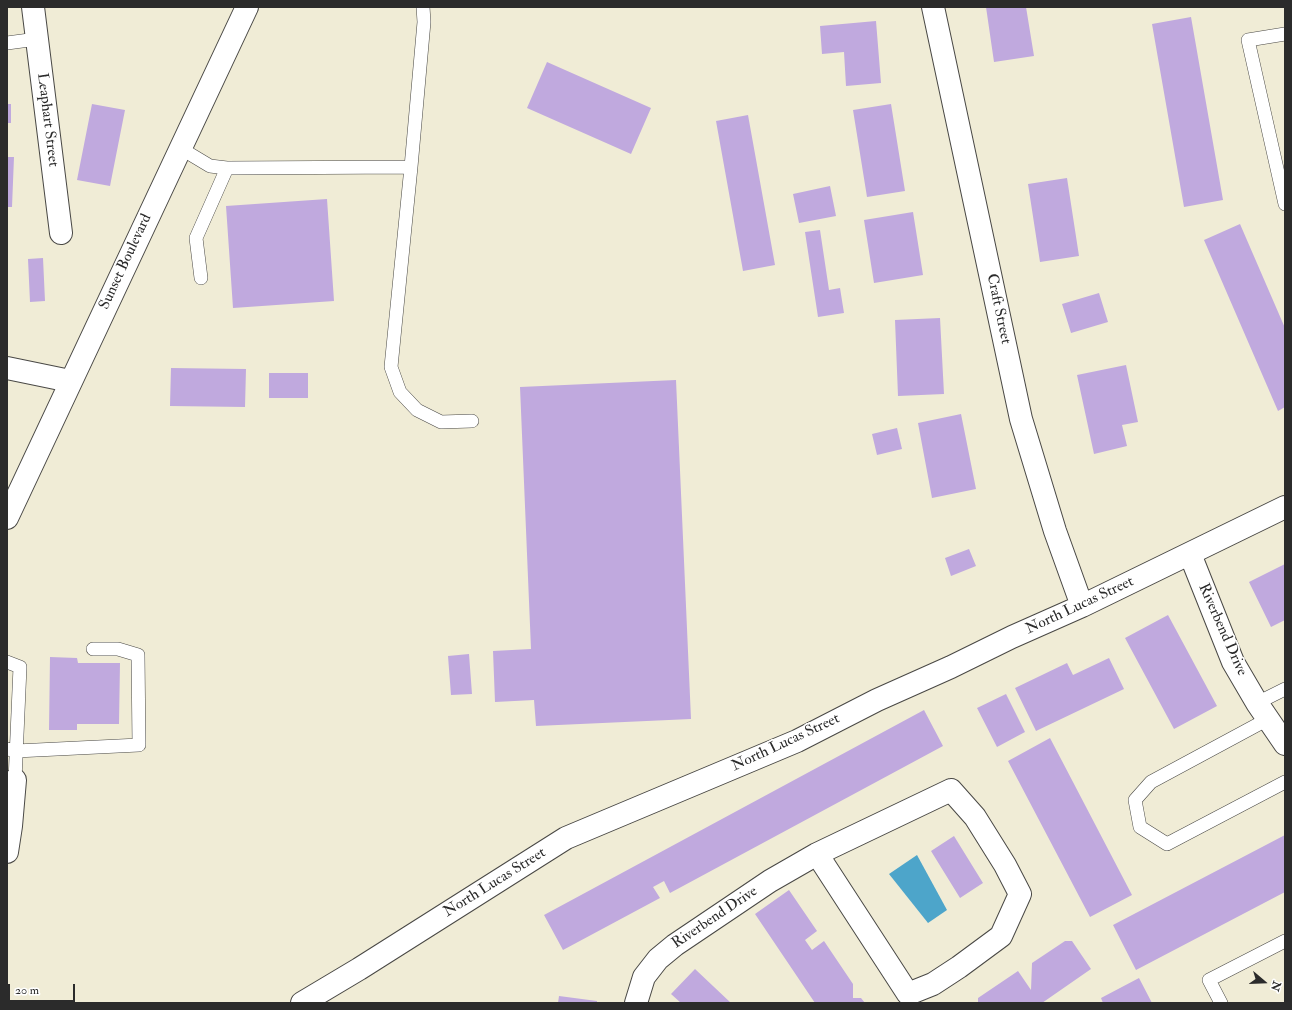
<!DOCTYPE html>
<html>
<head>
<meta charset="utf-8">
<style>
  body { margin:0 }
  #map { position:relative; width:1292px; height:1010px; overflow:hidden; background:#f0ecd6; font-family:"IM FELL Double Pica",serif }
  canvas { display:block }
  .frame { position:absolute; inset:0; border:8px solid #2b2b2b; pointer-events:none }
  .north { position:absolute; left:1244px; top:962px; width:40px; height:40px; -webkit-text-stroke:3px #fff; paint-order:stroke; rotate:109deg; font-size:11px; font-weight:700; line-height:16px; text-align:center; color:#2b2b2b }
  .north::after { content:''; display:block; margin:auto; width:14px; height:18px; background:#2b2b2b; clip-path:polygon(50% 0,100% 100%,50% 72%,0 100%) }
  .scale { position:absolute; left:8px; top:984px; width:67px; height:18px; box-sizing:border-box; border:2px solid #2b2b2b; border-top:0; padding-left:5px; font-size:12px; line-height:14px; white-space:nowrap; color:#2b2b2b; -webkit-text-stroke:3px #fff; paint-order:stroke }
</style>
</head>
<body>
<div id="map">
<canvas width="1292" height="1010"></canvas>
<div class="frame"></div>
<div class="north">N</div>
<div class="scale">20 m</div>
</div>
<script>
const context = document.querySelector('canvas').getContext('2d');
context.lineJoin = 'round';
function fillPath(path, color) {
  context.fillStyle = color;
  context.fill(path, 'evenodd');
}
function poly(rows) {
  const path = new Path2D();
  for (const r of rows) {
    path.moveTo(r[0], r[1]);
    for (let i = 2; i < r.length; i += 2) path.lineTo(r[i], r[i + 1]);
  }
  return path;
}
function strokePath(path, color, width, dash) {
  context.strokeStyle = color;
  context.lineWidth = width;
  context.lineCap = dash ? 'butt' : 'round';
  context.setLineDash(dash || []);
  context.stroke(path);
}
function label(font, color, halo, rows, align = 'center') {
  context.font = font + ' "IM FELL Double Pica",serif';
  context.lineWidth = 3.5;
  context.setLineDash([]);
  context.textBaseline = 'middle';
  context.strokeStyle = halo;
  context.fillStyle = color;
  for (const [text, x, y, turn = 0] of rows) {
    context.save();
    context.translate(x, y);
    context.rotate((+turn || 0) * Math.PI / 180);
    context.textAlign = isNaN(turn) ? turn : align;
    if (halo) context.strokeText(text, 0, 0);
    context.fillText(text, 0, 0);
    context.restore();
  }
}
fillPath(poly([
  [917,855,947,910,928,923,889,874]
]), '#4da5ca');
fillPath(poly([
  [986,7,1026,7,1034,56,994,62],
  [1191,17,1223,200,1184,207,1152,24],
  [876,21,881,83,846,86,844,52,822,54,820,26],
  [547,62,651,108,631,154,527,108],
  [7,104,11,104,11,123,7,123],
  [92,104,125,110,110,186,77,180],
  [891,104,905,191,867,197,853,110],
  [748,115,775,265,743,271,716,121],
  [7,157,14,157,12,207,7,207],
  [1067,178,1079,256,1040,262,1028,184],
  [830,186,836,216,799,223,793,194],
  [327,199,334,301,233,308,226,206],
  [913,212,923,275,874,283,864,220],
  [1240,224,1285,328,1285,407,1278,411,1204,240],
  [820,230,829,290,840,288,844,313,818,317,805,232],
  [43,258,45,301,30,302,28,259],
  [1099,293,1108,322,1071,333,1062,304],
  [940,318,944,394,898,396,895,320],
  [1126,365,1138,422,1122,425,1127,446,1094,454,1077,375],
  [171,368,246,369,245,407,170,406],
  [269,373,308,373,308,398,269,398],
  [676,380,691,719,536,726,534,700,495,702,493,651,531,649,520,387],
  [961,414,976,489,932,498,918,423],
  [897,428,902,449,877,455,872,434],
  [969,549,976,566,951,576,945,558],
  [1285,564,1285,620,1271,627,1249,582],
  [1168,615,1217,706,1174,729,1125,638],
  [469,654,472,694,451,695,448,656],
  [50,657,77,658,78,663,120,663,119,724,77,724,77,730,49,730],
  [1109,658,1124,689,1036,731,1015,688,1067,663,1073,675],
  [1006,694,1025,732,997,747,977,708],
  [924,710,943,746,670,893,664,881,653,887,660,898,563,950,544,915],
  [1050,738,1132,895,1090,917,1008,761],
  [1285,835,1285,892,1136,970,1113,925],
  [954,836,983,883,960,898,931,851],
  [789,890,817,931,805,940,812,950,824,941,853,984,853,998,861,998,865,1003,815,1003,755,914],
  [1065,941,1072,941,1091,969,1042,1003,978,1003,978,998,1018,971,1031,990,1032,963],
  [695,969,731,1003,681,1003,671,994],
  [1139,978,1152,1003,1103,1003,1101,998],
  [559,996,597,1001,597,1003,558,1003]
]), '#c0a9de');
const service = poly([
  [423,7,424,22,411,167,391,367,400,392,417,410,441,422,472,421],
  [1285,34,1248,40,1285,204],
  [7,43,37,39],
  [180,148,210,166,227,168,411,167],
  [201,278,196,238,227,168],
  [7,662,20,667,15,780],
  [1257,703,1285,689],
  [1268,719,1151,782,1135,800,1140,827,1167,844,1285,782],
  [7,749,16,751,139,745,138,655,118,649,93,649],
  [1221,1003,1209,980,1285,941]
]);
const minor = poly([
  [33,7,61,233],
  [933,7,1021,419,1055,531,1082,606],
  [1190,554,1233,662,1257,703,1285,744],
  [951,790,975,817,1005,865,1020,894,1001,936,959,967,933,984,908,994,817,854,951,790],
  [7,852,11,826,15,780],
  [302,1003,359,969,566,838,797,741,877,700,951,667,1012,637,1082,606,1285,507],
  [636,1003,644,977,658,959,675,945,770,881,817,854]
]);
const tertiary = poly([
  [7,368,70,381]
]);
const primary = poly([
  [7,518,247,7]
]);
strokePath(service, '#494845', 14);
strokePath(minor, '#494845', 24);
strokePath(tertiary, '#494845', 24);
strokePath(primary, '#494845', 24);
strokePath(service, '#fff', 13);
strokePath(minor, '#fff', 22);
strokePath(tertiary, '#fff', 22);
strokePath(primary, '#fff', 22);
label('15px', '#2b2b2b', '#fff', [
  ["Leaphart Street",47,120,83],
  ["Sunset Boulevard",126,262,-65],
  ["Craft Street",998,309,78],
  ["North Lucas Street",1080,606,-25],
  ["Riverbend Drive",1222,630,66],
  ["North Lucas Street",786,743,-25],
  ["North Lucas Street",495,883,-32],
  ["Riverbend Drive",715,918,-34]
]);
</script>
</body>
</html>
